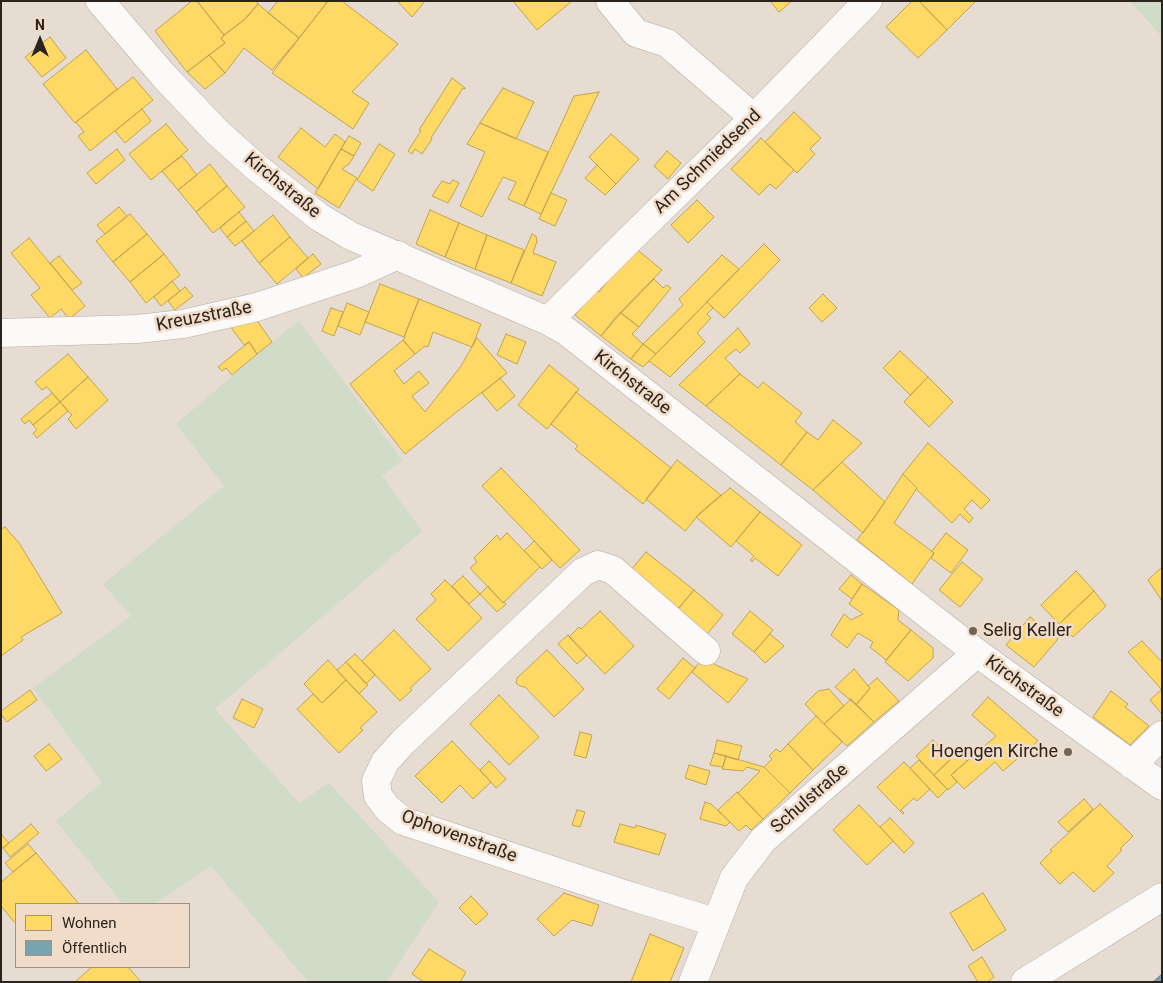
<!DOCTYPE html>
<html>
<head>
<meta charset="utf-8">
<style>
  body { margin:0 }
  #map { position:relative; width:1163px; height:983px; overflow:hidden; background:#e7dcd1; font-family:Roboto,sans-serif }
  canvas { display:block }
  .frame { position:absolute; inset:0; border:2px solid #2b241d; pointer-events:none }
  .legend { position:absolute; left:15px; top:903px; width:175px; height:65px; box-sizing:border-box; background:#f0dcc8; border:1px solid #a19284; margin:0; padding:6px 9px; list-style:none; font-size:15px; color:#2b241d }
  .legend li { display:flex; align-items:center; gap:10px; height:25px }
  .legend b { width:25px; border:1px solid #a19284 }
  .north { position:absolute; left:15px; top:15px; width:50px; height:50px; -webkit-text-stroke:4px #f0dcc8; paint-order:stroke; rotate:0deg; font-size:14px; font-weight:700; line-height:20px; text-align:center; color:#2b241d }
  .north::after { content:''; display:block; margin:auto; width:18px; height:22px; background:#2b241d; clip-path:polygon(50% 0,100% 100%,50% 72%,0 100%) }
</style>
</head>
<body>
<div id="map">
<canvas width="1163" height="983"></canvas>
<div class="frame"></div>
<ul class="legend">
<li><b style="height:14px;background:#ffd966"></b>Wohnen</li>
<li><b style="height:14px;background:#76a5af"></b>Öffentlich</li>
</ul>
<div class="north">N</div>
</div>
<script>
const context = document.querySelector('canvas').getContext('2d');
context.lineJoin = 'round';
function fillPath(path, color) {
  context.fillStyle = color;
  context.fill(path, 'evenodd');
}
function poly(rows) {
  const path = new Path2D();
  for (const r of rows) {
    path.moveTo(r[0], r[1]);
    for (let i = 2; i < r.length; i += 2) path.lineTo(r[i], r[i + 1]);
  }
  return path;
}
function strokePath(path, color, width, dash) {
  context.strokeStyle = color;
  context.lineWidth = width;
  context.lineCap = dash ? 'butt' : 'round';
  context.setLineDash(dash || []);
  context.stroke(path);
}
function label(font, color, halo, rows, align = 'center') {
  context.font = font + ' Roboto,sans-serif';
  context.lineWidth = 5;
  context.setLineDash([]);
  context.textBaseline = 'middle';
  context.strokeStyle = halo;
  context.fillStyle = color;
  for (const [text, x, y, turn = 0] of rows) {
    context.save();
    context.translate(x, y);
    context.rotate((+turn || 0) * Math.PI / 180);
    context.textAlign = isNaN(turn) ? turn : align;
    if (halo) context.strokeText(text, 0, 0);
    context.fillText(text, 0, 0);
    context.restore();
  }
}
fillPath(poly([
  [1130,1,1162,1,1162,37],
  [299,321,402,460,382,476,422,531,215,709,299,803,329,783,439,902,386,982,308,982,211,866,154,904,123,904,56,821,102,782,33,688,131,616,103,584,224,486,176,424,271,343]
]), '#d0dbc8');
const homes = poly([
  [192,1,197,1,224,35,221,38,225,43,187,72,155,31,192,1],
  [197,1,256,1,258,4,245,19,224,35,197,1],
  [278,1,328,1,299,38,268,13,278,1],
  [328,1,342,1,398,44,352,92,369,103,353,129,272,73,328,1],
  [397,1,425,1,412,17,397,1],
  [513,1,572,1,537,30,513,1],
  [770,1,792,1,779,12,770,1],
  [912,1,919,1,947,30,918,58,886,27,912,1],
  [919,1,976,1,947,30,919,1],
  [258,4,299,38,272,70,244,48,225,73,209,55,225,43,221,38,245,19,258,4],
  [50,37,66,58,42,77,25,57,50,37],
  [86,50,117,89,75,123,43,84,86,50],
  [209,55,225,73,205,89,187,72,209,55],
  [133,77,153,100,90,151,78,136,84,132,76,122,133,77],
  [452,78,465,88,465,89,463,88,431,138,432,139,422,154,415,149,412,154,408,151,421,131,419,130,452,78],
  [503,88,534,102,516,139,480,123,503,88],
  [599,92,541,214,524,206,574,96,599,92],
  [142,109,151,121,125,143,115,131,142,109],
  [794,112,821,138,810,149,815,154,797,173,765,142,794,112],
  [480,123,548,152,524,206,508,199,516,182,503,177,482,217,460,206,485,152,467,144,480,123],
  [166,124,188,150,151,180,129,154,166,124],
  [301,128,325,147,335,134,345,142,318,189,278,157,301,128],
  [611,134,639,159,616,184,589,157,611,134],
  [349,136,361,143,354,156,341,149,349,136],
  [761,138,794,170,776,189,770,184,759,195,731,169,761,138],
  [379,144,395,154,373,191,357,180,379,144],
  [117,149,125,160,96,184,87,173,117,149],
  [341,149,354,156,349,164,342,169,357,178,339,208,315,193,341,149],
  [667,151,681,163,668,179,654,166,667,151],
  [182,156,197,175,178,190,162,171,182,156],
  [210,164,227,186,196,212,178,190,210,164],
  [597,165,616,184,605,195,585,178,597,165],
  [453,180,459,183,448,203,432,196,442,181,450,184,453,180],
  [227,186,245,207,213,233,196,212,227,186],
  [551,193,567,200,555,226,539,219,551,193],
  [697,200,714,217,688,243,671,225,697,200],
  [119,207,127,216,105,234,97,225,119,207],
  [430,210,459,223,445,257,416,244,430,210],
  [239,212,246,221,227,237,220,228,239,212],
  [130,214,147,234,113,262,96,241,130,214],
  [273,215,290,237,259,263,242,241,273,215],
  [246,221,254,231,235,246,227,237,246,221],
  [459,223,487,235,475,269,445,257,459,223],
  [147,234,164,254,130,282,113,262,147,234],
  [532,234,536,236,537,241,533,253,556,262,542,296,511,283,532,234],
  [487,235,524,250,511,283,475,269,487,235],
  [290,237,308,258,277,284,259,263,290,237],
  [29,238,85,306,69,319,61,309,50,318,31,295,40,288,11,253,29,238],
  [764,244,780,260,724,318,707,302,764,244],
  [634,247,662,270,614,319,601,336,575,315,596,289,599,292,634,247],
  [164,254,180,275,146,303,130,282,164,254],
  [313,254,321,264,303,278,296,269,313,254],
  [722,255,739,269,656,354,643,344,683,305,679,299,722,255],
  [59,256,82,283,72,290,50,263,59,256],
  [654,279,663,288,667,285,671,288,639,327,621,313,654,279],
  [172,281,180,291,161,306,154,297,172,281],
  [380,284,419,299,404,337,365,322,380,284],
  [185,287,193,296,175,310,168,301,185,287],
  [823,294,837,308,822,322,809,308,823,294],
  [419,299,481,324,472,347,433,332,428,347,425,346,415,354,403,340,405,338,404,337,419,299],
  [707,302,713,308,707,314,711,318,697,333,705,342,670,377,649,361,707,302],
  [347,303,369,312,360,335,338,326,347,303],
  [331,308,343,312,334,336,322,331,331,308],
  [621,313,639,327,632,334,643,344,631,359,601,336,621,313],
  [253,315,272,342,257,354,249,342,244,345,227,322,253,315],
  [738,328,750,344,740,353,736,349,725,358,740,374,706,406,679,385,738,328],
  [506,334,526,342,517,364,497,355,506,334],
  [477,338,507,373,454,414,405,454,350,384,403,340,415,354,394,371,404,384,419,371,429,383,412,396,425,412,461,366,477,338],
  [249,342,257,354,232,375,226,368,222,371,218,367,249,342],
  [643,344,656,354,643,367,631,359,643,344],
  [900,351,928,377,910,395,883,368,900,351],
  [68,354,88,377,60,402,47,387,42,390,35,382,68,354],
  [549,365,579,389,547,429,518,405,549,365],
  [740,374,758,388,763,382,802,413,795,422,807,432,781,465,706,406,740,374],
  [88,377,108,400,76,429,68,419,72,415,60,402,88,377],
  [928,377,953,402,929,427,904,402,928,377],
  [500,378,515,396,497,411,482,393,500,378],
  [576,392,671,468,643,504,575,449,578,446,551,424,576,392],
  [52,393,60,402,33,425,29,420,25,424,21,419,52,393],
  [60,402,68,411,37,438,33,433,37,430,33,425,60,402],
  [833,420,862,443,813,490,781,465,807,432,818,440,833,420],
  [928,443,990,500,981,509,972,500,964,509,973,518,969,523,960,514,952,523,916,489,917,488,903,474,928,443],
  [677,460,721,495,700,513,685,531,646,499,677,460],
  [842,462,885,502,863,533,813,490,842,462],
  [501,468,580,550,560,568,482,486,501,468],
  [903,474,917,488,894,523,934,553,912,584,857,540,874,518,903,474],
  [730,488,760,512,731,547,696,517,730,488],
  [760,512,802,545,778,576,755,558,752,562,750,560,754,556,736,541,760,512],
  [5,527,19,543,62,613,21,637,23,640,1,656,1,529,5,527],
  [507,533,540,567,503,603,470,568,477,562,474,558,497,535,500,540,507,533],
  [946,533,968,550,951,573,931,558,934,553,932,551,946,533],
  [534,541,552,560,542,569,524,551,534,541],
  [646,552,694,590,678,609,631,570,646,552],
  [962,562,983,579,960,607,939,590,962,562],
  [1162,567,1162,601,1148,580,1162,567],
  [1076,571,1094,591,1059,624,1041,605,1076,571],
  [851,575,862,584,852,599,839,589,851,575],
  [463,576,480,594,469,604,452,586,463,576],
  [445,580,482,618,448,651,416,619,436,600,431,594,445,580],
  [862,584,899,610,898,620,911,630,886,660,870,647,873,642,858,633,847,648,831,635,844,614,851,620,863,614,849,604,862,584],
  [488,586,503,603,504,601,506,604,497,612,480,594,488,586],
  [694,590,723,615,707,634,678,609,694,590],
  [1094,591,1106,606,1073,637,1059,624,1094,591],
  [600,611,634,646,605,674,569,637,579,627,581,629,600,611],
  [750,611,773,630,754,652,732,634,750,611],
  [1030,617,1058,639,1034,667,1006,645,1030,617],
  [394,630,431,669,410,688,412,690,400,701,362,661,394,630],
  [911,630,933,648,933,658,908,681,885,662,911,630],
  [770,634,784,646,765,663,754,652,770,634],
  [568,635,587,655,577,664,558,644,568,635],
  [1142,641,1162,662,1162,690,1128,652,1142,641],
  [547,650,584,689,554,717,525,687,520,686,516,683,517,678,547,650],
  [355,654,375,675,366,684,346,662,355,654],
  [683,658,695,668,669,699,657,689,683,658],
  [702,659,748,679,728,703,692,672,702,659],
  [328,660,346,680,322,703,304,684,328,660],
  [346,662,368,685,359,694,337,670,346,662],
  [854,669,870,688,856,705,835,687,854,669],
  [877,678,899,701,874,722,856,705,870,688,868,686,877,678],
  [346,680,377,712,360,728,363,730,339,753,297,709,313,694,322,703,346,680],
  [829,689,844,706,824,724,805,704,818,691,829,689],
  [30,690,37,700,7,722,1,714,1,711,30,690],
  [1161,690,1162,690,1162,714,1150,700,1161,690],
  [1111,691,1128,704,1125,707,1149,726,1130,745,1093,717,1111,691],
  [499,695,539,737,509,765,470,724,499,695],
  [988,697,1038,741,1003,771,995,762,964,789,951,775,996,736,972,715,988,697],
  [242,699,263,709,254,728,233,718,242,699],
  [851,699,874,722,847,746,824,724,851,699],
  [816,716,842,742,813,770,788,744,816,716],
  [580,732,592,735,586,758,574,755,580,732],
  [717,740,742,746,738,760,714,753,717,740],
  [933,740,951,759,934,775,916,756,933,740],
  [452,741,491,782,473,799,460,785,442,803,415,776,452,741],
  [49,744,62,759,46,771,34,756,49,744],
  [788,744,813,770,790,793,764,767,772,759,769,756,776,749,780,752,788,744],
  [949,747,960,759,963,757,967,761,951,775,957,782,948,790,934,775,951,759,944,751,949,747],
  [714,753,726,756,723,767,710,765,714,753],
  [726,756,764,767,790,793,763,819,738,793,760,771,747,767,743,771,722,769,726,756],
  [919,760,947,789,938,798,910,768,919,760],
  [489,761,506,779,496,788,480,770,489,761],
  [904,762,930,789,917,801,914,798,901,810,904,813,903,814,877,787,904,762],
  [689,765,710,771,706,785,685,778,689,765],
  [737,792,763,819,751,830,746,825,739,831,718,810,737,792],
  [1084,799,1093,809,1068,832,1058,822,1084,799],
  [705,802,711,804,730,822,726,826,700,819,705,802],
  [1100,804,1133,836,1120,849,1122,850,1107,866,1114,873,1094,892,1073,872,1060,884,1040,863,1052,851,1050,850,1100,804],
  [859,805,893,841,867,865,833,830,859,805],
  [577,810,585,812,580,827,572,825,577,810],
  [890,818,914,843,904,853,880,827,890,818],
  [31,824,39,833,10,857,3,848,31,824],
  [620,824,635,828,636,825,666,834,659,855,614,842,620,824],
  [1,834,9,843,1,849,1,834],
  [28,844,36,853,13,872,5,863,28,844],
  [36,853,79,904,16,904,16,924,1,906,1,882,36,853],
  [564,893,599,905,592,926,572,920,554,936,537,919,564,893],
  [983,893,1006,930,973,951,950,913,983,893],
  [471,896,488,914,476,925,459,908,471,896],
  [650,934,684,948,670,982,631,982,650,934],
  [429,949,466,972,460,982,424,982,412,974,429,949],
  [982,957,994,977,987,982,978,982,968,966,982,957],
  [92,967,128,967,141,982,75,982,92,967]
]);
fillPath(homes, '#ffd966');
strokePath(homes, '#bfa350', 1);
const public = poly([
  [1162,974,1162,982,1153,982,1162,974]
]);
fillPath(public, '#76a5af');
strokePath(public, '#607e83', 1);
const minor = poly([
  [100,1,163,75,217,132,256,167,319,217,351,236,548,321,566,331,977,653,1162,786],
  [610,1,636,33,667,43,754,118],
  [548,321,629,240,754,118,868,1],
  [1,333,137,329,183,324,257,307,356,274,398,255],
  [706,651,613,570,598,565,583,572,403,742,385,762,376,781,378,796,388,809,403,821,633,897,715,922],
  [1132,765,1162,735],
  [693,982,734,878,763,840,977,653],
  [1025,982,1162,897]
]);
strokePath(minor, '#b4aba3', 29);
strokePath(minor, '#fbfaf8', 28);
for (const [x, y, r, color] of [
  [973,631,5,"#6d645c"],
  [1068,752,5,"#6d645c"]
]) {
  const dot = new Path2D();
  dot.arc(x, y, r, 0, 2 * Math.PI);
  context.fillStyle = color;
  context.fill(dot);
  strokePath(dot, '#f0dcc8', 2);
}
label('18px', '#2b241d', '#f0dcc8', [
  ["Am Schmiedsend",708,162,-44],
  ["Kirchstraße",282,186,39],
  ["Kreuzstraße",204,317,-11],
  ["Kirchstraße",632,383,38],
  ["Kirchstraße",1024,687,36],
  ["Schulstraße",810,799,-41],
  ["Ophovenstraße",459,837,20]
]);
label('18px', '#2b241d', '#f0dcc8', [
  ["Selig Keller",983,631],
  ["Hoengen Kirche",1058,752,"right"]
], 'left');
</script>
</body>
</html>
